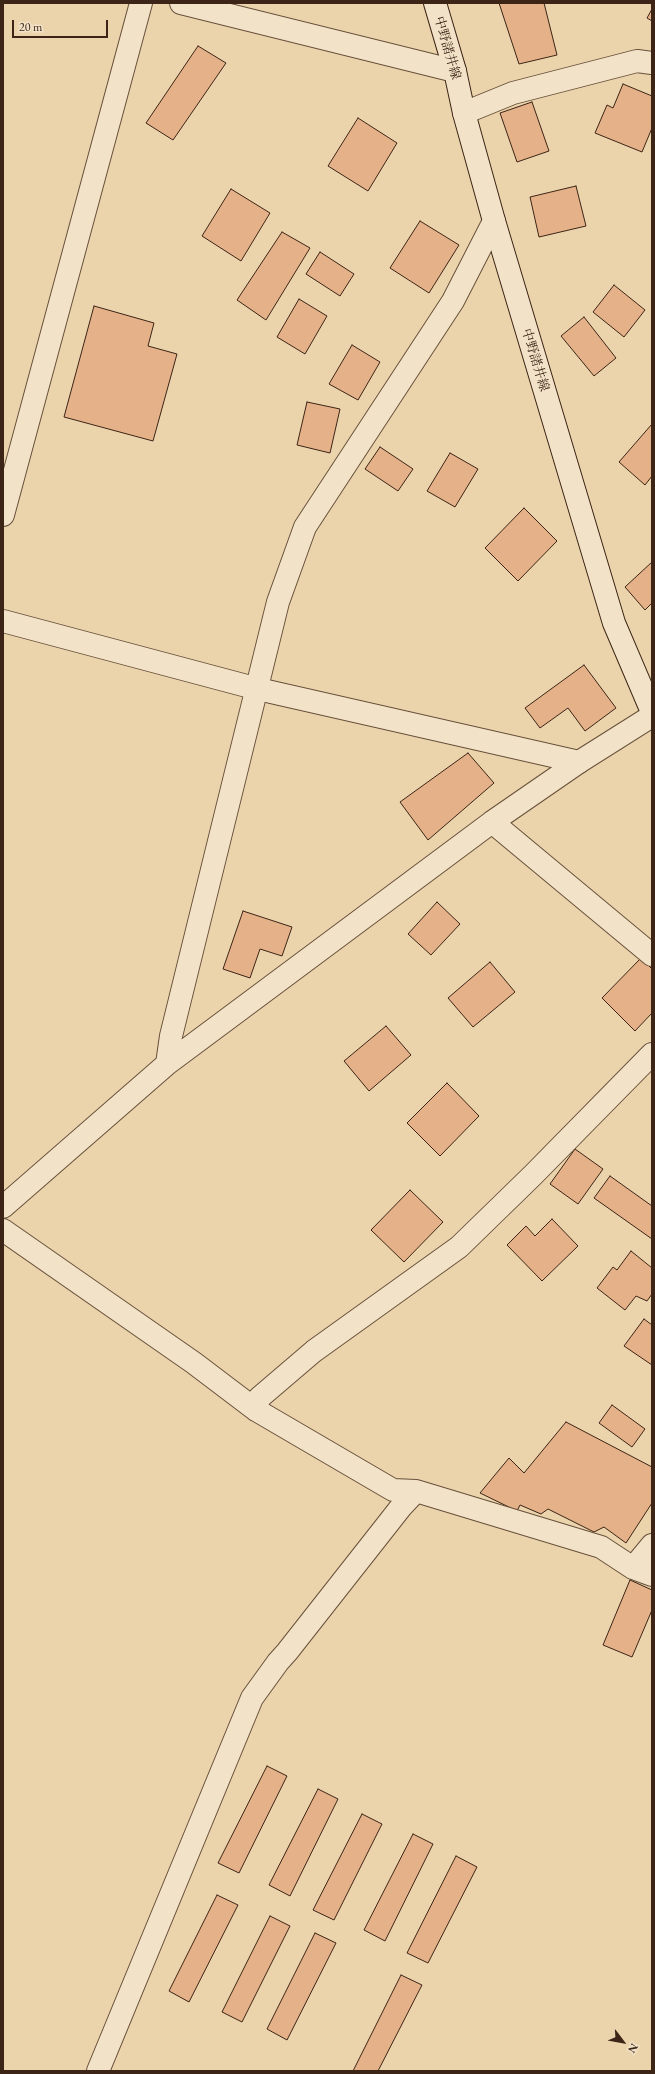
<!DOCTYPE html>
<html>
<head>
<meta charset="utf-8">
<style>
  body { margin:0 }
  #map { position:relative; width:655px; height:2074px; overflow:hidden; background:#ebd4ab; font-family:"EB Garamond",serif }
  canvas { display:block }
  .frame { position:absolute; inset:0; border:4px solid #3c2416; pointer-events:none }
  .north { position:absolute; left:603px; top:2022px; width:40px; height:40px; -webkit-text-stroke:3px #f2e3c8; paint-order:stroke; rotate:122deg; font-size:11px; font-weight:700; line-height:16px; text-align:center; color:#3c2416 }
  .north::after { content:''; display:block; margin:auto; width:14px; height:18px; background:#3c2416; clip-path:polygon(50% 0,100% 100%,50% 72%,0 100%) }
  .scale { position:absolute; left:12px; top:20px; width:96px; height:18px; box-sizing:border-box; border:2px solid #3c2416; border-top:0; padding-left:5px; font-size:12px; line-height:14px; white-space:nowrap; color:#3c2416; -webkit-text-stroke:3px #f2e3c8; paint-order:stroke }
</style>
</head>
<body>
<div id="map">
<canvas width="655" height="2074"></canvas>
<div class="frame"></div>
<div class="north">N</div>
<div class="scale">20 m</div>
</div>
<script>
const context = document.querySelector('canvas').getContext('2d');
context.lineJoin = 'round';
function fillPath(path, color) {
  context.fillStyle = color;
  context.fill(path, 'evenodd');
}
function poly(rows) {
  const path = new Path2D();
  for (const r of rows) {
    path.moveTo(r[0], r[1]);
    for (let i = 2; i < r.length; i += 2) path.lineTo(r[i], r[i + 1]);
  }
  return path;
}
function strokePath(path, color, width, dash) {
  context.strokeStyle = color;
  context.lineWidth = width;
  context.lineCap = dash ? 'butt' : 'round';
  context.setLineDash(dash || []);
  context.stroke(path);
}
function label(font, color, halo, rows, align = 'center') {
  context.font = font + ' "EB Garamond","Noto Serif JP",serif';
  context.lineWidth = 3;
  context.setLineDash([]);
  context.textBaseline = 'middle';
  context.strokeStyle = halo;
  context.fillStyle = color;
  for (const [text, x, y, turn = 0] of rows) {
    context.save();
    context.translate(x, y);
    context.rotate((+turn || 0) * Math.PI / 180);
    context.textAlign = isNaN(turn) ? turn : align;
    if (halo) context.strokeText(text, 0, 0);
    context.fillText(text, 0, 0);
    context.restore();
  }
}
const building = poly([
  [499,3,544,3,557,55,519,64,499,3],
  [652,9,652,21,647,18,652,9],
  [198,46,226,63,173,140,146,123,198,46],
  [623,84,652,96,652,128,642,152,595,133,607,105,613,108,623,84],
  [532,102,549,151,517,162,500,113,532,102],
  [358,118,397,143,368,191,328,166,358,118],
  [576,186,586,226,539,237,530,197,576,186],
  [231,189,270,213,241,261,202,236,231,189],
  [420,221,459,245,429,293,390,268,420,221],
  [282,232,310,248,266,320,237,300,282,232],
  [320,252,354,274,340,296,306,274,320,252],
  [614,285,645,310,624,337,593,312,614,285],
  [299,299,327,316,305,354,277,337,299,299],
  [94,306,154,323,148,346,177,354,153,441,64,417,94,306],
  [584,317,616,358,594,376,561,336,584,317],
  [352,345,380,362,358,400,329,384,352,345],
  [307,402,340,409,330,453,297,445,307,402],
  [652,424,652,476,645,485,619,462,652,424],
  [380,447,413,469,398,491,365,469,380,447],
  [450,453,478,469,455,507,427,491,450,453],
  [524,508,557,541,518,581,485,548,524,508],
  [652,562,652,603,645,610,625,587,652,562],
  [584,665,616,708,585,731,568,708,540,728,525,708,584,665],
  [468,753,494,783,428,840,400,802,468,753],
  [437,902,460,924,431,955,408,934,437,902],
  [243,911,292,927,282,956,260,949,250,978,223,969,243,911],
  [641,958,652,969,652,1013,635,1031,602,998,641,958],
  [490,962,515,992,473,1027,448,998,490,962],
  [386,1026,411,1055,369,1091,344,1061,386,1026],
  [447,1083,479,1116,440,1156,407,1123,447,1083],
  [575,1149,603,1169,578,1204,550,1184,575,1149],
  [610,1176,652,1206,652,1239,594,1198,610,1176],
  [410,1190,443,1222,404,1262,371,1230,410,1190],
  [552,1219,578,1246,542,1281,507,1245,526,1226,535,1236,552,1219],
  [631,1251,652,1268,652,1294,647,1301,636,1296,625,1310,597,1288,613,1267,617,1270,631,1251],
  [644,1319,652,1325,652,1365,624,1346,644,1319],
  [612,1405,645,1429,632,1447,599,1423,612,1405],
  [566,1422,652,1467,652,1503,626,1543,604,1527,594,1532,548,1509,541,1514,520,1505,517,1511,480,1493,509,1458,524,1473,566,1422],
  [630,1580,652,1590,652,1610,632,1657,603,1645,630,1580],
  [267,1766,287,1776,239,1873,218,1863,267,1766],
  [318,1789,338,1799,290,1896,269,1885,318,1789],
  [362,1814,382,1824,334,1920,313,1910,362,1814],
  [413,1834,433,1844,385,1941,364,1930,413,1834],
  [456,1856,477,1867,428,1963,407,1953,456,1856],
  [217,1895,238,1905,189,2002,169,1991,217,1895],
  [270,1916,290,1926,242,2022,222,2012,270,1916],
  [315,1933,336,1943,287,2040,267,2029,315,1933],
  [401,1975,422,1985,378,2071,353,2071,401,1975]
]);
fillPath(building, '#e4b188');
strokePath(building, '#3c2416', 1);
const minor = poly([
  [181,3,455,71],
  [464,113,513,93,637,61,652,63],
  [3,515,141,3],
  [492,822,652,955],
  [167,1064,171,1036,278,602,305,527,453,301,494,221],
  [3,1207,167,1064,492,822,579,762],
  [3,1230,194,1363,256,1410,393,1490,416,1491,601,1547,633,1568,652,1575],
  [256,1410,259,1398,314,1351,459,1247,533,1175,652,1054],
  [633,1568,652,1545],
  [98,2071,252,1698,278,1662,287,1652,401,1507,416,1491]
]);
const tertiary = poly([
  [3,621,258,689,579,762,652,716]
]);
const secondary = poly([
  [435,3,455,71,464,113,494,221,614,623,652,712]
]);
strokePath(minor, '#68503b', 24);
strokePath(tertiary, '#68503b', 24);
strokePath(secondary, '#3c2416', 24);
strokePath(minor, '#f2e3c8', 22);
strokePath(tertiary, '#f2e3c8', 22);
strokePath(secondary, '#f2e3c8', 22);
label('13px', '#3c2416', '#f2e3c8', [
  ["中野諸井線",447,48,74],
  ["中野諸井線",535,360,73]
]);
</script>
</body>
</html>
